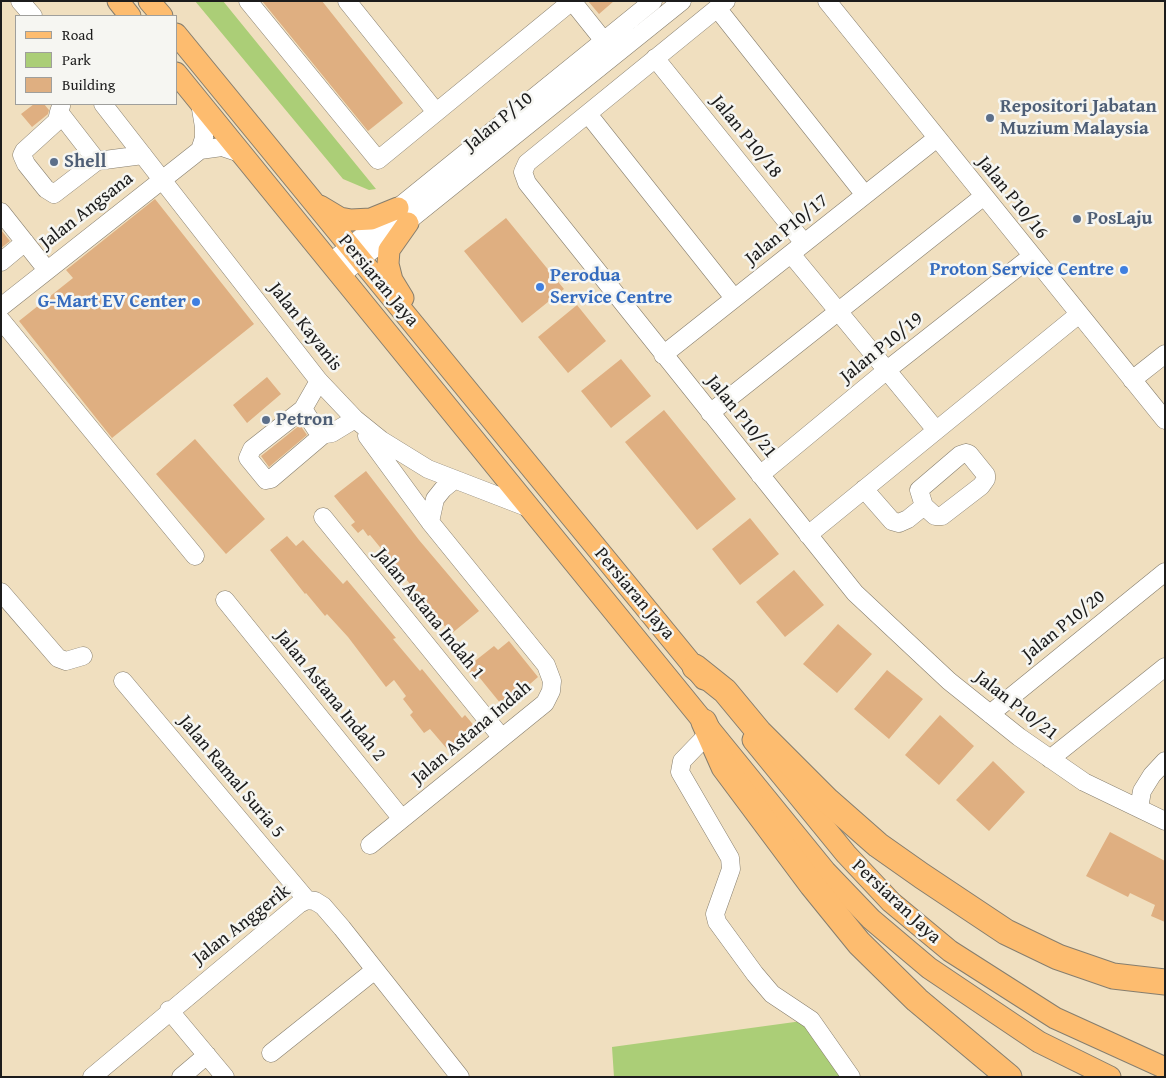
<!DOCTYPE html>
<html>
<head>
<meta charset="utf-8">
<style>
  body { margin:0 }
  #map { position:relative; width:1166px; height:1078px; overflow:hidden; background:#f0dfbf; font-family:"Gentium Book Plus",serif }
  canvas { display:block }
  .frame { position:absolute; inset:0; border:2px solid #1c1c1c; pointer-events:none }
  .legend { position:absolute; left:15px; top:15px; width:162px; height:90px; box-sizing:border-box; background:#f6f6f2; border:1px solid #9f9f9c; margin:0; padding:6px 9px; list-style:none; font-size:15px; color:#1c1c1c }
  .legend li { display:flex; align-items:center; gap:10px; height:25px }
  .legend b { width:25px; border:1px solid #9f9f9c }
</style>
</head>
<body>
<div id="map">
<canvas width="1166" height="1078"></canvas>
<div class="frame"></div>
<ul class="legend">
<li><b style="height:6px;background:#fdbc6f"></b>Road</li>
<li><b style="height:14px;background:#abce77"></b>Park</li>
<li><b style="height:14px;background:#dfaf81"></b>Building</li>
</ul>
</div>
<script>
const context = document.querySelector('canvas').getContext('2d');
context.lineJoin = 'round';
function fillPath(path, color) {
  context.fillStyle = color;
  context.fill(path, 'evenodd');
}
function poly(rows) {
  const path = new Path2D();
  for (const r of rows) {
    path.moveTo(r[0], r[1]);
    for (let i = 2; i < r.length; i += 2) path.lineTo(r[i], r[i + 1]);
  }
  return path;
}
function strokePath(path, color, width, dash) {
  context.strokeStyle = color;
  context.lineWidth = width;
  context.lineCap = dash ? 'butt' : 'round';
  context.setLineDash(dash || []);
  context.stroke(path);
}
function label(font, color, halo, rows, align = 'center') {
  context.font = font + ' "Gentium Book Plus",serif';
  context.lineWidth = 5;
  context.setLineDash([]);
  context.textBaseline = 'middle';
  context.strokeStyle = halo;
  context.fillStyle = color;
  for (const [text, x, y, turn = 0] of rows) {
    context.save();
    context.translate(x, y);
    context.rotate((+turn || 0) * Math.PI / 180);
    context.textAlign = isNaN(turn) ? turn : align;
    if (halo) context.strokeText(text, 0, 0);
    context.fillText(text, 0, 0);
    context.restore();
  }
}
fillPath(poly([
  [195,1,223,1,376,189,369,190,343,179],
  [802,1021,841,1077,614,1077,612,1047]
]), '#abce77');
fillPath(poly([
  [262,1,322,1,403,103,368,131],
  [588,1,614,1,599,14],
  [34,104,44,104,49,110,48,114,32,127,21,114],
  [155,199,254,324,112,438,19,321,73,278,66,270],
  [506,218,564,289,522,323,464,251],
  [1,230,10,241,1,248],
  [577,305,606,341,568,373,538,337],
  [621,359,651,396,611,428,581,391],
  [267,377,281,394,247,423,233,405],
  [664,410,736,499,697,530,625,442],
  [300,425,307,435,269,467,261,456],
  [195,439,265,519,226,554,156,474],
  [366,471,419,540,479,611,451,634,370,535,368,536,363,529,358,533,351,525,355,522,334,496],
  [750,518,779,554,740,585,712,549],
  [287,536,296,546,303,540,343,584,347,580,396,638,393,639,420,671,422,669,462,718,465,715,477,729,448,750,430,729,424,733,410,715,413,712,403,699,406,696,394,680,386,687,348,637,327,614,325,616,306,593,305,594,270,550],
  [794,570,824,605,785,637,756,602],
  [838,624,872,654,837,693,803,664],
  [509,641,538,677,515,697,513,694,501,704,479,677,476,680,466,668,494,646,498,650],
  [887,670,923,699,889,739,854,709],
  [940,715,974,746,939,785,905,755],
  [993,761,1025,792,989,831,956,800],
  [1110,832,1165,861,1165,922,1151,916,1155,905,1130,893,1128,897,1086,876]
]), '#dfaf81');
const minor = poly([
  [20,1,33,16],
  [248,1,378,160,572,1,604,41],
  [347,1,436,112],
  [726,1,527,163,523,172,527,183,855,593,949,681,1019,737,1084,782,1165,821],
  [827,1,1165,420],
  [717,8,865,195],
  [655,58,804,243],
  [200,103,204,127,204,138,200,150],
  [103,104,319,381,355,419,381,440,428,469,529,508],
  [61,106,59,112,97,161,143,155],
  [59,112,57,121,24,151,22,155,26,164,46,189,54,194,97,161],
  [588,114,734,298],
  [1,212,47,270],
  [791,254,936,430],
  [1,262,25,242],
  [331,262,653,1],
  [341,275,682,1],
  [1,307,200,150,222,147,243,154],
  [1,320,195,556],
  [663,355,937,138],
  [1132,380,1165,354],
  [319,381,303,409,252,449,248,458,266,480,271,479,324,434],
  [303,409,316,429,326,434,332,433,355,419],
  [710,413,984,196],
  [367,436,430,522,546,665,552,681,551,691,545,703,370,845],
  [966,453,969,454,986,475,986,479,981,486,942,516,935,516,924,506,919,490,960,455,966,453],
  [760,475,887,370,1032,256],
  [864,489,892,521,899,523,908,519,924,506],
  [323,517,502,738],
  [430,522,435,499,443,489,454,480],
  [808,535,1078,315],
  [1,592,58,658,66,661,83,656],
  [225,600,402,819],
  [123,681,307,900],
  [990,714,1165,572],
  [709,733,682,761,680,772,730,858,731,869,715,914,717,922,755,974,772,994,811,1020,851,1077],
  [1050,759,1165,667],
  [1139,808,1142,791,1152,775,1165,761],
  [169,1010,225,1077],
  [271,1053,375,970],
  [92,1077,299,904,307,900,315,901,323,906,342,928,460,1077],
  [181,1077,207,1055]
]);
const major = poly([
  [118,1,130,16],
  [149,1,162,16],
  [176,34,704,679],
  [176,73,825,871,871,919,929,968,1039,1042,1110,1077],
  [320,206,340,218,351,220,371,219,398,208],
  [403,298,392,280,388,264,389,250,408,223],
  [753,740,846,854,891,902,950,951,1055,1018,1165,1068]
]);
const highway = poly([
  [695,667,725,691,759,732,828,801,878,845,922,876,1006,932,1058,957,1113,976,1165,982],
  [704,722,724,767,812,885,859,943,917,1000,1009,1077]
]);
strokePath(minor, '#867e6e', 19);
strokePath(major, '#867e6e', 23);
strokePath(highway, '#867e6e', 27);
strokePath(minor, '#fff', 18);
strokePath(major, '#fdbc6f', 21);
strokePath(highway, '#fdbc6f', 25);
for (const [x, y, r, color] of [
  [990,118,5,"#5c6f8a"],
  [54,162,5,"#5c6f8a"],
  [1077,219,5,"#5c6f8a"],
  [1124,270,5,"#3f7fe0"],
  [540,287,5,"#3f7fe0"],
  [196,302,5,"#3f7fe0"],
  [266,420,5,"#5c6f8a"]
]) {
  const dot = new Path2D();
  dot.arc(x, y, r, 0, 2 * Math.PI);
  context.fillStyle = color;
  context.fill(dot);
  strokePath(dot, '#f6f6f2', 2);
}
label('bold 19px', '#4e5e75', '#f6f6f2', [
  ["Repositori Jabatan",1000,107],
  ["Muzium Malaysia",1000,129],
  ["Shell",64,162],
  ["PosLaju",1087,219],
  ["Petron",276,420]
], 'left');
label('19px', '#1c1c1c', '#f6f6f2', [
  ["Jalan P/10",499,122,-39],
  ["Jalan P10/18",746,137,51],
  ["Jalan P10/16",1012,198,51],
  ["Jalan Angsana",87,211,-38],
  ["Jalan P10/17",787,230,-39],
  ["Persiaran Jaya",378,281,50],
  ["Jalan Kayanis",305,327,52],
  ["Jalan P10/19",882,348,-39],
  ["Jalan P10/21",741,417,51],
  ["Persiaran Jaya",634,594,50],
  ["Jalan Astana Indah 1",429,614,51],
  ["Jalan P10/20",1064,626,-39],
  ["Jalan Astana Indah 2",330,696,51],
  ["Jalan P10/21",1016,706,38],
  ["Jalan Astana Indah",472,733,-40],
  ["Jalan Ramal Suria 5",231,777,50],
  ["Persiaran Jaya",896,902,43],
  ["Jalan Anggerik",242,925,-38]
]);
label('bold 19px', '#366cbe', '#f6f6f2', [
  ["Proton Service Centre",1114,270],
  ["Perodua",550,276,"left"],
  ["Service Centre",550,298,"left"],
  ["G-Mart EV Center",186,302]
], 'right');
</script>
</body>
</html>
